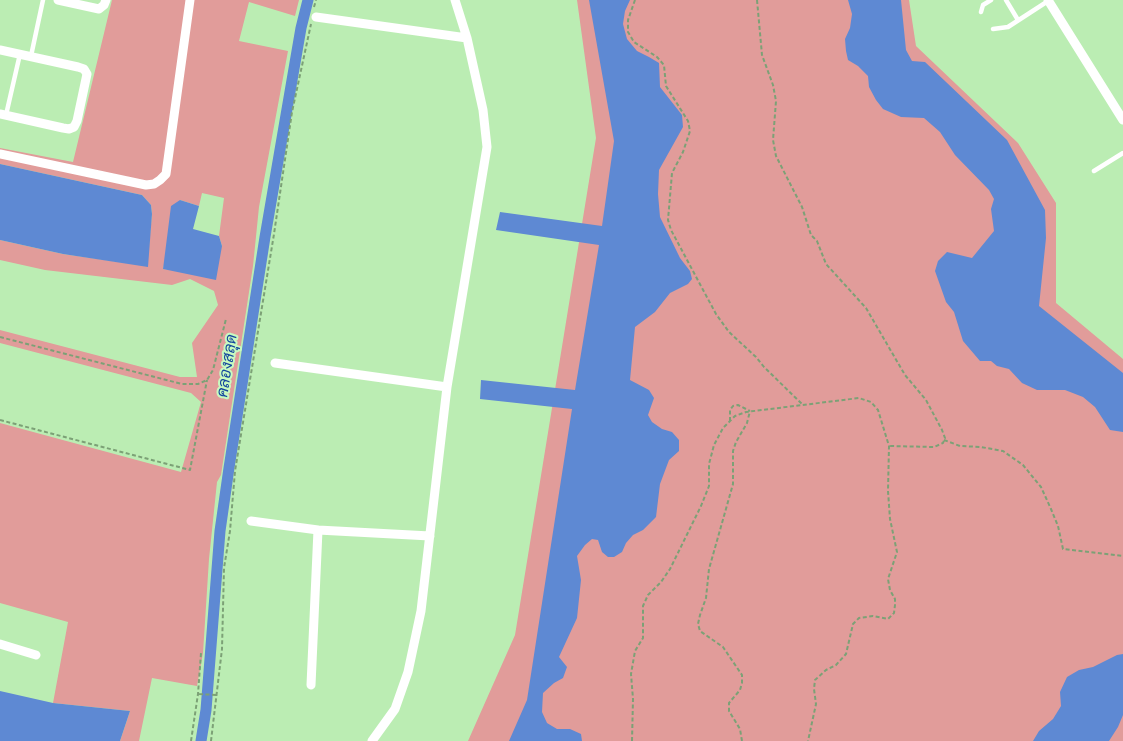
<!DOCTYPE html>
<html>
<head>
<meta charset="utf-8">
<style>
  body { margin:0 }
  canvas { display:block; background:#bbedb3 }
</style>
</head>
<body>
<canvas width="1123" height="741"></canvas>
<script>
const context = document.querySelector('canvas').getContext('2d');
context.lineJoin = 'round';
function fillPath(path, color) {
  context.fillStyle = color;
  context.fill(path, 'evenodd');
}
function poly(rows) {
  const path = new Path2D();
  for (const r of rows) {
    path.moveTo(r[0], r[1]);
    for (let i = 2; i < r.length; i += 2) path.lineTo(r[i], r[i + 1]);
  }
  return path;
}
function strokePath(path, color, width, dash) {
  context.strokeStyle = color;
  context.lineWidth = width;
  context.lineCap = dash ? 'butt' : 'round';
  context.setLineDash(dash || []);
  context.stroke(path);
}
function label(font, color, halo, rows, align = 'center') {
  context.font = font + ' "Titillium Web",Sarabun,sans-serif';
  context.lineWidth = 4;
  context.setLineDash([]);
  context.textBaseline = 'middle';
  context.strokeStyle = halo;
  context.fillStyle = color;
  for (const [text, x, y, turn = 0] of rows) {
    context.save();
    context.translate(x, y);
    context.rotate((+turn || 0) * Math.PI / 180);
    context.textAlign = isNaN(turn) ? turn : align;
    if (halo) context.strokeText(text, 0, 0);
    context.fillText(text, 0, 0);
    context.restore();
  }
}
fillPath(poly([
  [112,0,299,0,295,16,249,2,239,41,288,51,259,207,253,266,221,475,217,482,209,559,203,653,197,686,152,678,139,741,120,741,130,711,53,703,68,622,0,603,0,423,181,472,201,402,191,393,0,343,0,330,180,377,197,377,192,343,218,305,214,291,190,279,172,285,45,270,0,260,0,240,63,254,147,266,152,214,151,205,142,195,0,164,0,148,73,162],
  [202,193,224,198,219,236,222,246,174,270,163,269,180,200,199,206],
  [577,0,909,0,916,46,1018,143,1056,203,1056,303,1123,359,1123,741,468,741,515,635,596,138]
]), '#e19c9a');
fillPath(poly([
  [589,0,630,0,625,11,623,24,627,39,637,51,649,57,659,63,660,87,682,115,683,127,659,170,658,194,660,217,680,258,690,271,692,279,688,284,670,293,655,312,635,327,630,380,649,390,654,398,648,415,652,422,662,429,672,432,679,440,679,451,669,460,660,484,656,517,643,530,633,535,626,543,622,552,614,557,608,557,602,552,598,540,592,539,585,545,577,556,581,580,577,618,559,657,567,667,563,678,554,683,543,693,542,712,547,723,557,729,570,729,581,734,582,741,509,741,527,700,572,409,480,399,481,380,575,390,599,245,496,230,500,212,602,226,614,141],
  [848,0,901,0,906,50,912,61,925,62,1007,140,1045,210,1046,238,1039,306,1123,373,1123,432,1110,430,1095,407,1083,397,1065,390,1037,390,1022,383,1009,369,997,366,991,361,980,361,963,341,954,312,946,302,935,271,938,261,947,252,972,258,994,231,991,209,994,199,989,190,955,155,940,132,924,118,901,117,883,109,876,100,869,87,868,76,858,66,848,60,846,51,845,39,850,28,852,14],
  [0,164,142,195,151,205,152,214,148,267,63,254,0,240],
  [180,200,199,206,193,229,219,236,222,246,216,280,163,269,171,206],
  [1123,654,1123,715,1118,727,1109,741,1033,741,1039,731,1053,719,1061,706,1060,692,1067,677,1079,670,1093,667,1117,655],
  [0,691,53,703,130,711,120,741,0,741]
]), '#5e89d3');
strokePath(poly([
  [201,741,206,710,220,531,229,468,265,237,301,28,308,0]
]), '#5e89d3', 11);
strokePath(poly([
  [635,0,628,20,628,32,634,42,657,57,664,65,666,86,688,121,690,131,683,152,672,173,668,220,671,230,716,314,729,332,756,357,764,367,803,405],
  [757,0,762,55,773,85,776,101,773,140,776,156,802,207,811,235,817,241,826,264,866,308,905,375,926,400,942,430,945,438,943,443,934,447,890,446],
  [314,7,316,0],
  [0,337,182,384,198,384,207,380,213,370,226,319],
  [0,420,190,470,207,380],
  [730,421,730,410,733,406,738,405,750,411],
  [944,440,960,446,981,447,1003,451,1023,465,1041,487,1051,509,1058,526,1063,549,1123,556],
  [199,694,216,695],
  [191,741,198,694,201,653],
  [211,741,222,649,224,568,230,531,235,471,274,234,292,112,311,24],
  [632,741,633,699,631,674,635,651,643,638,643,606,648,595,661,582,670,569,701,506,709,486,709,464,714,445,723,428,735,416,746,412,859,398,871,402,878,410,889,446,888,491,890,519,897,552,888,579,890,590,895,599,895,605,894,613,888,619,873,616,859,618,853,624,846,654,836,665,826,670,815,680,814,689,816,704,808,741],
  [742,741,740,729,729,711,729,703,740,690,742,683,742,675,723,647,700,631,698,624,700,615,706,598,709,569,733,484,733,451,736,442,747,423,750,411]
]), '#7ca176', 2, [4, 2.5]);
strokePath(poly([
  [1006,0,1018,20],
  [981,12,983,5,991,0],
  [993,29,1008,27,1048,1],
  [31,56,43,0],
  [6,115,20,54],
  [1094,171,1123,153]
]), '#fff', 4.5);
strokePath(poly([
  [58,0,99,9,104,5,106,0],
  [1048,0,1123,120],
  [316,17,467,38],
  [0,50,78,67,84,69,87,74,77,121,74,127,69,129,63,128,0,114],
  [0,154,146,185,154,184,160,180,166,174,190,0],
  [275,363,447,387],
  [251,521,318,530],
  [0,644,36,655],
  [311,685,318,530,430,536],
  [372,741,395,709,408,672,421,611,447,387,487,147,483,110,467,38,455,0]
]), '#fff', 9);
label('italic 16px', '#14469d', '#c8fac0', [
  ["คลองสลุด",228,366,-81]
]);
</script>
</body>
</html>
